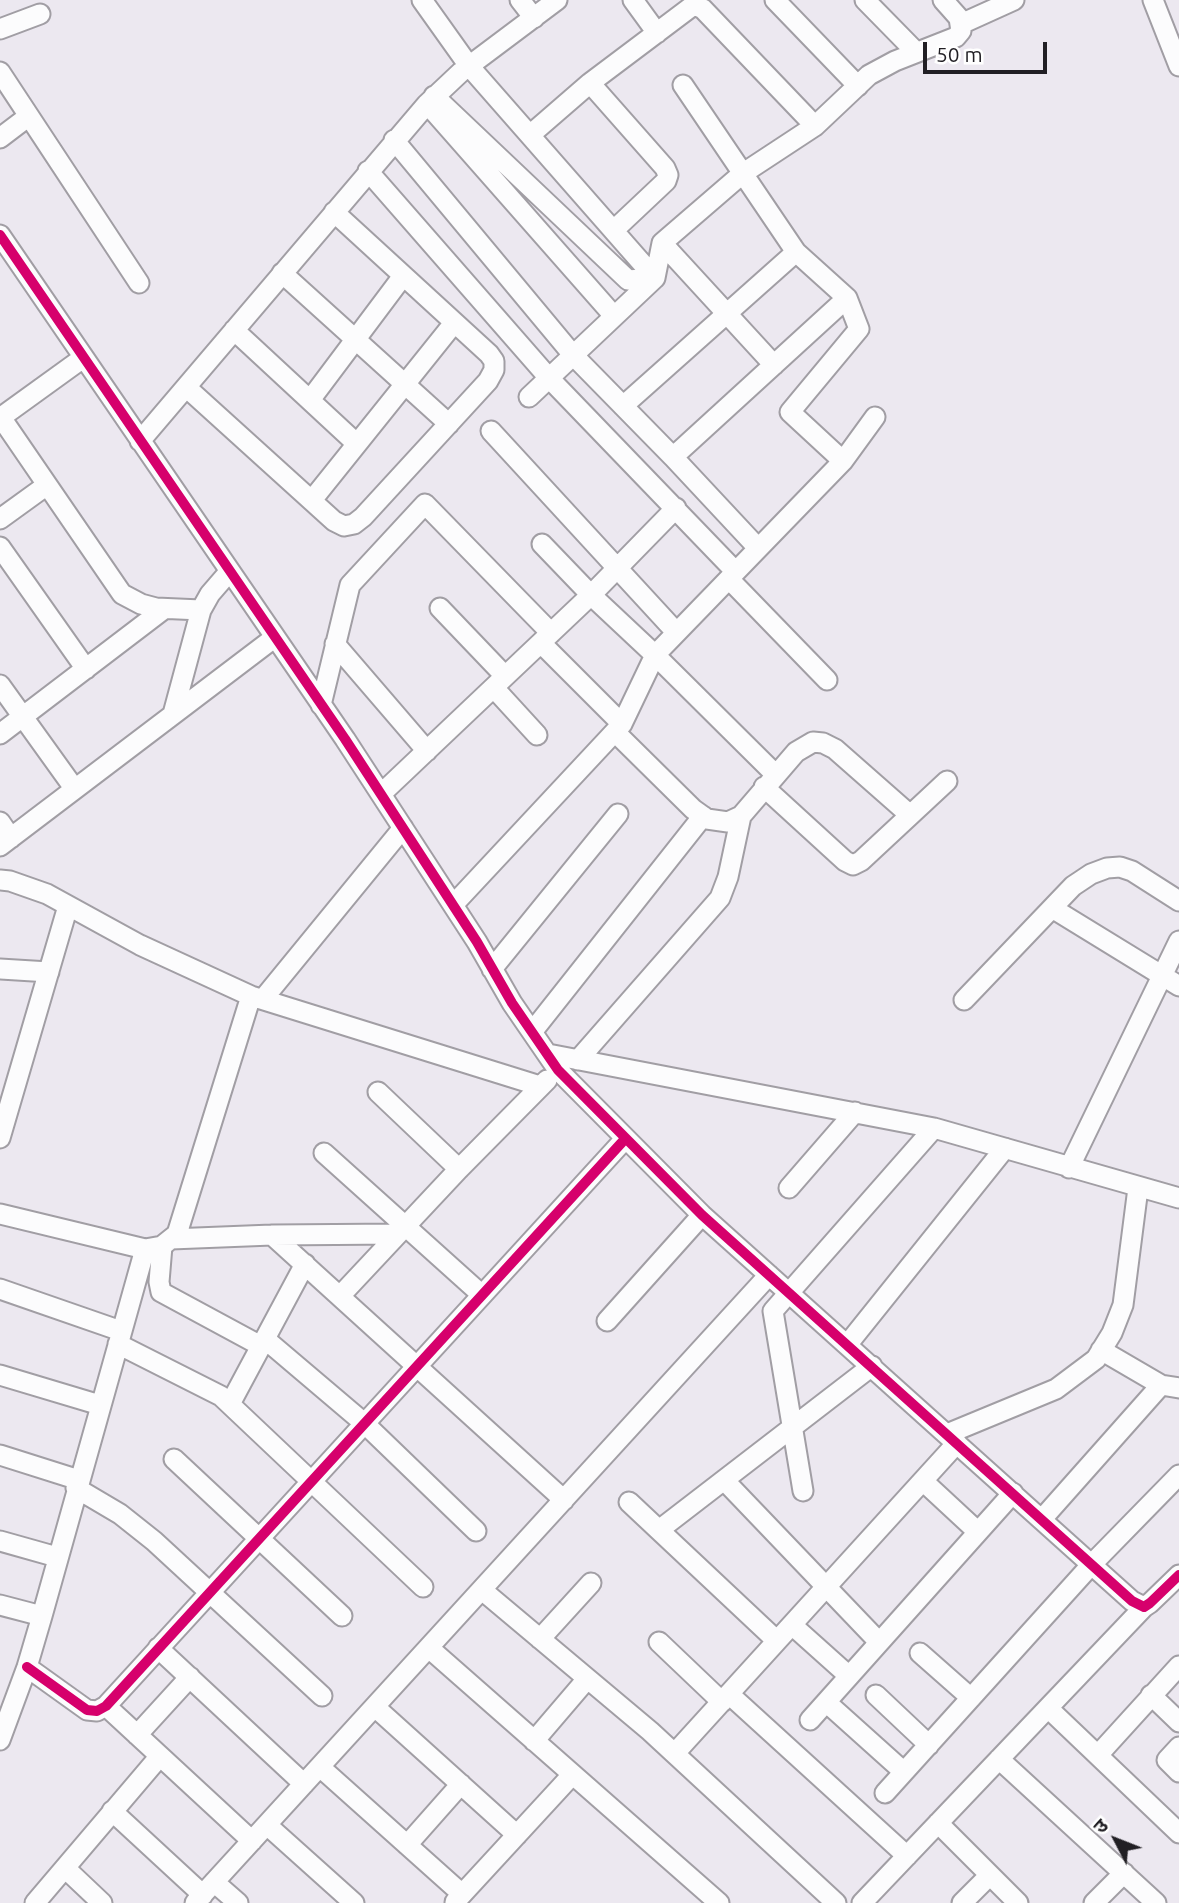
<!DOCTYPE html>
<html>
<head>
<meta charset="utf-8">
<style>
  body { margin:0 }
  #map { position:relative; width:1179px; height:1903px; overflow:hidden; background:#ece8f0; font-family:Ubuntu,"Noto Sans Devanagari",sans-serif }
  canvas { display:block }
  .north { position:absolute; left:1081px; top:1805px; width:70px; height:70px; -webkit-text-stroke:5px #fff; paint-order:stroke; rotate:312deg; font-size:19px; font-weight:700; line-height:28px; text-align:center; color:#211f24 }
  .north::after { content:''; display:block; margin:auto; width:24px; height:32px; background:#211f24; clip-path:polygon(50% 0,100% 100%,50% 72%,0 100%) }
  .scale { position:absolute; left:923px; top:42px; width:124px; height:32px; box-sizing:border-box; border:4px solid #211f24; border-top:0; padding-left:9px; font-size:21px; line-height:24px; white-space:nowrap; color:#211f24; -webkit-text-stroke:5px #fff; paint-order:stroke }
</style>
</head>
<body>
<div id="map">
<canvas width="1179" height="1903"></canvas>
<div class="north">उ</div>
<div class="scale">50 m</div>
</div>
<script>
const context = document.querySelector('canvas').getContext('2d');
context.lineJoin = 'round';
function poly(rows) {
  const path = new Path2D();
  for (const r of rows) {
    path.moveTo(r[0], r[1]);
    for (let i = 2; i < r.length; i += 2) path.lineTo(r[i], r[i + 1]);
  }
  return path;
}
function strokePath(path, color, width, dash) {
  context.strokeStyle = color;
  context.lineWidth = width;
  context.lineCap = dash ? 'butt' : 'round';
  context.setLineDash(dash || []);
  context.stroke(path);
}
const minor = poly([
  [422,0,469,66,655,278],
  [520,0,534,18],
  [633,0,657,33],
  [775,0,858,86],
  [865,0,916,52],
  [1153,0,1179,66],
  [961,24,1014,0],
  [0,29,40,14],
  [0,72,139,283],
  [590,83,665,168,668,175,666,181,614,230],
  [683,85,796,252,847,298,859,329,790,412,843,461],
  [434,96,628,280,655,278],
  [430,107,614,316],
  [530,135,590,83,691,7,697,6,703,9,815,126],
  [0,138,29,116],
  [394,140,573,355,673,457,758,548],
  [368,171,549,378,735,571],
  [0,235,345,739,477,942,512,1003,558,1070,702,1215,1132,1601,1144,1607,1150,1603,1179,1575],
  [662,243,774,365],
  [282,273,449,424],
  [234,330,357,444],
  [186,387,334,521,344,526,354,524,363,517,488,381,494,370,494,361,489,354,334,212],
  [529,397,655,278,662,243,742,174,815,126,869,75,895,61,956,37,961,31,959,18,943,0],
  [310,400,403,276],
  [623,406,796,252],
  [0,416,122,594,141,604,156,608,201,610],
  [0,418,83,358],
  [491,431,676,632],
  [140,441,427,104,461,72,557,0],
  [673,457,847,298],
  [312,500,454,323],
  [0,519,47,485],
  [542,544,591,595,655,655,775,774],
  [0,547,86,669],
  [729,579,827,680],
  [440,608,505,676],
  [541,643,622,724],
  [335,644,427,751],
  [0,685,74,788],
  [494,688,537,735],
  [321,705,350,585,425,504,551,633],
  [173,714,201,610,210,594,229,572],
  [615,732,693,809,707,819,728,822,741,816,796,752,813,742,823,743,835,749,910,815],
  [0,734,164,609],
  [764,787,845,861,853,865,861,861,947,781],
  [381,794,591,595,676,508],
  [0,822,11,838],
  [0,846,274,638],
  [0,880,10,881,47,894,140,945,251,996,540,1086],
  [453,905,622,724,655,655,843,461,875,417],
  [1052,908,1179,986],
  [0,969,49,972],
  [492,969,618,814],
  [263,999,403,828],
  [964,1000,1073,886,1091,874,1107,868,1120,867,1132,871,1179,901],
  [532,1032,703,816],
  [548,1054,934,1128,1179,1198],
  [578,1060,720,898,728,877,741,816],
  [378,1092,459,1169],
  [0,1138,68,906],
  [324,1153,482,1295],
  [1069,1168,1179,941],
  [789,1188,855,1112],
  [0,1214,145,1249,162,1246,177,1234,251,996],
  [272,1235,564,1500],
  [171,1239,272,1235,398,1234],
  [162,1246,159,1282,161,1292,261,1346],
  [0,1289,121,1331],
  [340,1296,459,1169,547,1080],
  [607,1321,702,1215],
  [265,1339,364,1423,476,1531],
  [118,1344,221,1396,423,1587],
  [847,1345,1005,1148],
  [1101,1350,1161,1385,1179,1388],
  [0,1375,100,1405],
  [230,1404,305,1264],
  [947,1434,1056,1389,1096,1359,1112,1333,1123,1305,1138,1188],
  [0,1455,79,1480],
  [174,1459,342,1616],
  [724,1480,879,1642],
  [923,1481,978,1532],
  [76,1488,120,1514,154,1541,322,1696],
  [803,1491,773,1311,934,1128],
  [629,1502,777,1641],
  [1042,1519,1161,1385],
  [659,1530,872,1366],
  [0,1541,57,1557],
  [482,1590,650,1731,836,1903],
  [0,1605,42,1616],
  [792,1625,849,1676],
  [540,1639,591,1583],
  [659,1642,722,1702],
  [158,1648,304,1784],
  [429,1648,719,1903],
  [920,1653,971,1698],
  [27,1667,87,1710,97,1711,106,1706,625,1139],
  [729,1694,907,1856],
  [876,1695,929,1745],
  [1151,1695,1179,1722],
  [826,1702,904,1772],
  [106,1706,252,1841],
  [375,1707,517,1835],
  [1048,1708,1179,1833],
  [810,1720,1013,1493],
  [137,1735,190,1677],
  [0,1740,27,1667,42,1616,145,1249],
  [534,1741,587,1679],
  [1179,1747,1167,1760,1179,1772],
  [675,1753,957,1443],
  [1098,1755,1179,1666],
  [999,1759,1156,1903],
  [320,1767,462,1894],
  [885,1793,1092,1564,1179,1475],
  [112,1811,203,1895],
  [938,1823,1018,1903],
  [267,1825,354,1903],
  [407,1845,461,1784],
  [65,1868,102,1903],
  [214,1882,238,1903],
  [455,1902,572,1775],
  [35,1903,160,1756],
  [195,1903,769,1275],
  [862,1903,1144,1607],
  [962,1903,990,1875],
  [1094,1903,1124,1873]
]);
strokePath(minor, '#a19ea4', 23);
strokePath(minor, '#fcfcfd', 19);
strokePath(poly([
  [0,235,345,739,477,942,512,1003,558,1070,702,1215,1132,1601,1144,1607,1150,1603,1179,1575],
  [27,1667,87,1710,97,1711,106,1706,625,1139]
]), '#d6006c', 10);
</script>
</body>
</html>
